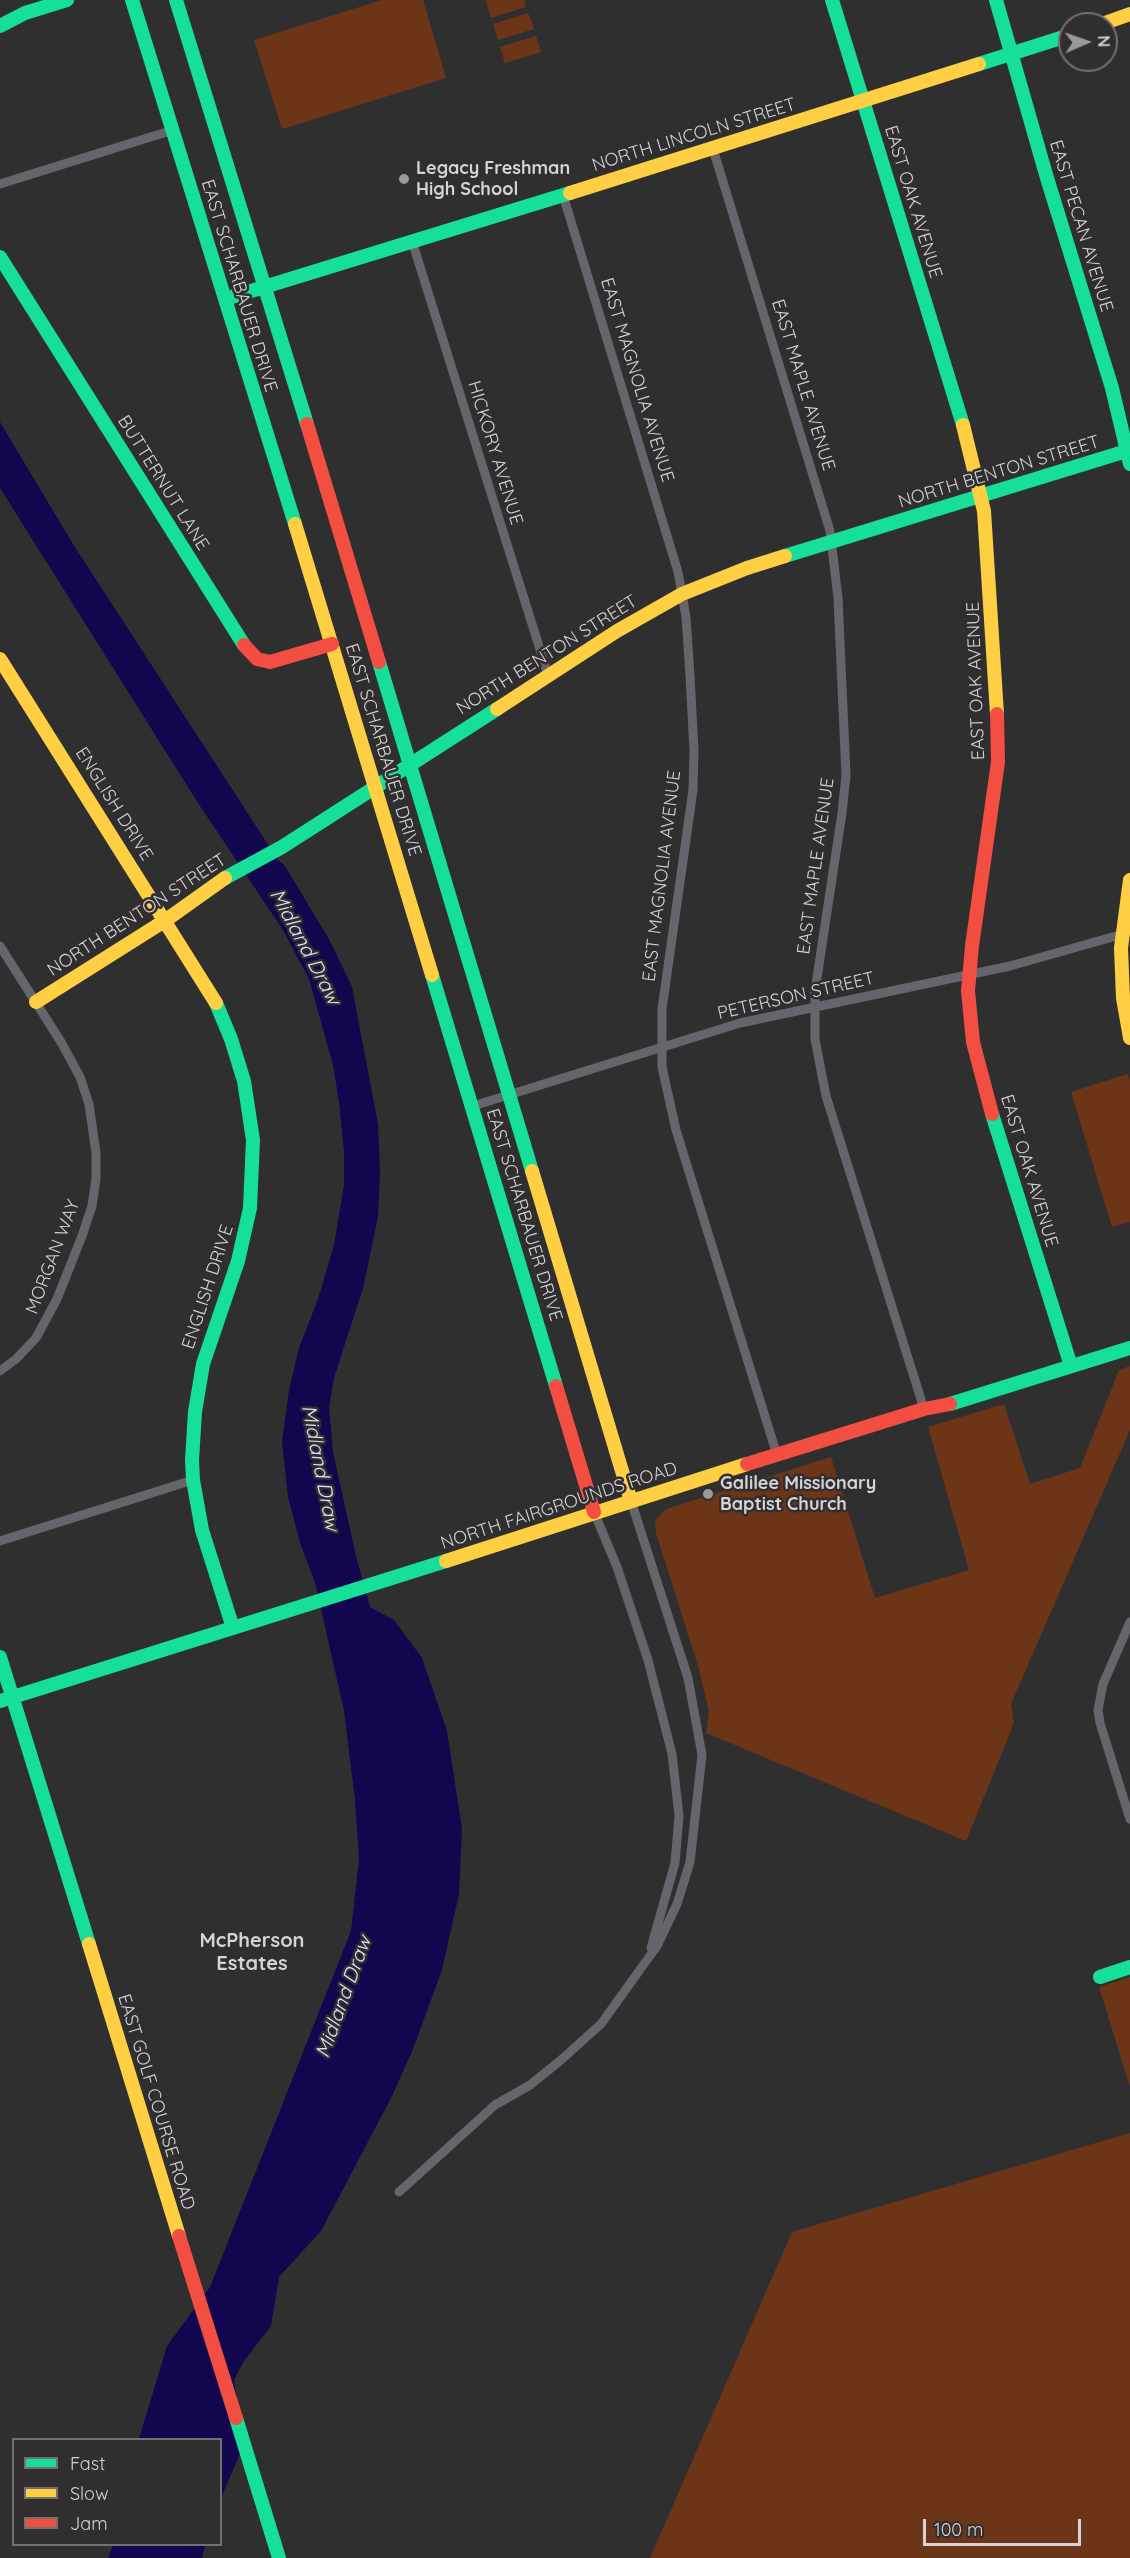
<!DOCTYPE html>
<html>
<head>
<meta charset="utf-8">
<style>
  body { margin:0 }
  #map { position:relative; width:1130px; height:2558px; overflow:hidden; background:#302f30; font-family:Quicksand,sans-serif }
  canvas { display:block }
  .legend { position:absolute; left:12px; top:2438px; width:210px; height:108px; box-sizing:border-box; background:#312e30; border:2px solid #737072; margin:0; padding:8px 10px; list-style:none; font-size:18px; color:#d5d3d5 }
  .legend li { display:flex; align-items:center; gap:12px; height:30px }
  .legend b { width:30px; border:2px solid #737072 }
  .north { position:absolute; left:1058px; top:12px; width:60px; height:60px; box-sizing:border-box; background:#312e30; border:2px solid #737072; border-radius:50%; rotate:88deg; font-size:16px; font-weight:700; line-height:24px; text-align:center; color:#d5d3d5 }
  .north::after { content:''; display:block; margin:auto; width:21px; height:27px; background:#9b9a9b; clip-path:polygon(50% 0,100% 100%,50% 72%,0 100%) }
  .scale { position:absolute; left:923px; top:2519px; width:158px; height:27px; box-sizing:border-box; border:3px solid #d5d3d5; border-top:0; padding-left:8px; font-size:18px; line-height:21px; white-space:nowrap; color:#d5d3d5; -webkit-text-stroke:4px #312e30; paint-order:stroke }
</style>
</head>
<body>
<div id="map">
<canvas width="1130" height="2558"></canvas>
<ul class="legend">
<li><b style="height:8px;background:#16e098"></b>Fast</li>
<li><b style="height:8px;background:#ffcf43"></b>Slow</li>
<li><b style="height:8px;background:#f24e42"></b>Jam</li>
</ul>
<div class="north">N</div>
<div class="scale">100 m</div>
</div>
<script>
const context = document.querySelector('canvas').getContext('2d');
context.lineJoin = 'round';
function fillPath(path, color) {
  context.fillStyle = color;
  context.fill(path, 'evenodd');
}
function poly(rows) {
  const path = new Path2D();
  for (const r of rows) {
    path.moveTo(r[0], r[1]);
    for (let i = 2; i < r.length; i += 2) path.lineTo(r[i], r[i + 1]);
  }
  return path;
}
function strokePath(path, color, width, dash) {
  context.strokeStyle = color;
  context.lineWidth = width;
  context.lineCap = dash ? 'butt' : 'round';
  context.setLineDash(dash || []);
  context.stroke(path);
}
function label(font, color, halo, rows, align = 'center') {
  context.font = font + ' Quicksand,sans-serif';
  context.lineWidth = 5;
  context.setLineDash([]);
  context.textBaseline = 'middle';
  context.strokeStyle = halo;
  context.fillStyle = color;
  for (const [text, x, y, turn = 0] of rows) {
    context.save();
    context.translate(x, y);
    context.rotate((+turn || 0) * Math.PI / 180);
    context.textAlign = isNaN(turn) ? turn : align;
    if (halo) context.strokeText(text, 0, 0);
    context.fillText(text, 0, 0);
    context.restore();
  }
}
fillPath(poly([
  [382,0,423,0,446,78,282,129,254,40],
  [489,0,524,0,526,7,491,18,486,1],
  [528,13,534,29,498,40,493,24],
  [536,36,541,52,505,63,500,47],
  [1127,1074,1130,1081,1130,1222,1112,1227,1071,1092],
  [1130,1366,1130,1430,1011,1704,1014,1723,966,1841,706,1733,709,1712,699,1669,656,1533,655,1521,666,1509,831,1457,875,1598,969,1570,928,1427,1004,1404,1030,1484,1080,1468,1119,1370],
  [1130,1977,1130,2087,1099,1987],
  [1130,2133,1130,2558,650,2558,792,2232]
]), '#6d3518');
fillPath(poly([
  [0,422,73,544,278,860,285,866,330,941,352,987,378,1124,380,1171,378,1217,363,1288,334,1378,329,1407,333,1452,356,1556,370,1607,394,1620,422,1658,447,1731,462,1829,459,1894,442,1970,413,2049,391,2098,321,2231,279,2277,271,2326,244,2361,234,2380,244,2444,221,2498,220,2440,139,2439,167,2346,210,2287,351,1931,359,1859,355,1800,344,1711,315,1582,301,1546,288,1497,282,1442,289,1390,299,1348,318,1299,334,1245,344,1185,344,1152,339,1102,333,1065,309,979,283,930,198,803,0,488],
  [113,2545,113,2544,205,2545,202,2558,108,2558]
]), '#12064f');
strokePath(poly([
  [713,149,830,531,838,598,846,775,842,813,815,991,815,1039,826,1096,924,1409],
  [0,184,173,130],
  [563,195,678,572,686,617,690,676,694,750,693,790,662,1009,662,1067,676,1130,777,1455],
  [412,241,548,675],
  [0,946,61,1042,80,1077,89,1104,96,1153,96,1179,92,1206,82,1236,57,1299,36,1338,16,1359,0,1371],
  [473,1106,740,1023,1010,966,1130,932],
  [594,1512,617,1567,648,1660,672,1754,679,1816,675,1863,651,1948],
  [0,1541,193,1480],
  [1130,1622,1103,1684,1098,1710,1100,1723,1130,1819],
  [399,2192,495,2105,530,2085,561,2060,601,2024,657,1946,677,1904,690,1862,702,1755,688,1678,631,1501]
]), '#68646c', 9);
strokePath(poly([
  [132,0,295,524],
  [176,0,307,424],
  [832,0,963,425],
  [996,0,1047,178,1112,388,1130,464],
  [0,26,25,13,67,0],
  [979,64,1070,35],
  [0,257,244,645],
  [225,299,570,193],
  [785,556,1130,450],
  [379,662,532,1171],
  [225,878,282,847,497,709],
  [432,975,556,1386],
  [216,1003,231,1039,244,1081,253,1140,250,1208,238,1261,203,1364,195,1412,192,1460,193,1480,202,1530,233,1628],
  [992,1114,1071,1366],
  [950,1404,1130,1348],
  [0,1657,89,1944],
  [0,1701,446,1561],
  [1100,1977,1130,1967],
  [236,2418,279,2558]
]), '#16e098', 14);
strokePath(poly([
  [1102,24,1130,14],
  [570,193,979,64],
  [963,425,984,511,997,714],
  [295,524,432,975],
  [0,659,216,1003],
  [497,709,617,631,682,594,747,568,785,556],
  [1130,880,1121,948,1123,998,1130,1038],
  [36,1002,166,920,225,878],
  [532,1171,631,1501],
  [446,1561,747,1464],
  [89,1944,179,2236]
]), '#ffcf43', 14);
strokePath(poly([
  [307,424,379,662],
  [244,645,257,659,270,662,332,644],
  [992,1114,973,1042,968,991,972,946,998,762,997,714],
  [556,1386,594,1512],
  [747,1464,924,1409,950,1404],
  [179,2236,236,2418]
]), '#f24e42', 14);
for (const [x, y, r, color] of [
  [404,179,6,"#9b9a9b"],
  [708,1494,6,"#9b9a9b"]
]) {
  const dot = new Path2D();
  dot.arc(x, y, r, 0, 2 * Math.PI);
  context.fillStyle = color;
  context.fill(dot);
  strokePath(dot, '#312e30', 2);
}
label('18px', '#d5d3d5', '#312e30', [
  ["NORTH LINCOLN STREET",694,135,-17],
  ["EAST OAK AVENUE",913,202,73],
  ["EAST PECAN AVENUE",1081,226,73],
  ["EAST SCHARBAUER DRIVE",239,286,73],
  ["EAST MAGNOLIA AVENUE",637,380,73],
  ["EAST MAPLE AVENUE",803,385,73],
  ["HICKORY AVENUE",495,453,73],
  ["NORTH BENTON STREET",999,472,-17],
  ["BUTTERNUT LANE",163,483,58],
  ["NORTH BENTON STREET",547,655,-32],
  ["EAST OAK AVENUE",976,681,-92],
  ["EAST SCHARBAUER DRIVE",383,750,73],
  ["ENGLISH DRIVE",114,804,58],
  ["EAST MAPLE AVENUE",816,866,-82],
  ["EAST MAGNOLIA AVENUE",662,876,-83],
  ["NORTH BENTON STREET",137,915,-33],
  ["PETERSON STREET",796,996,-13],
  ["EAST OAK AVENUE",1029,1171,73],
  ["EAST SCHARBAUER DRIVE",524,1215,73],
  ["MORGAN WAY",53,1257,-69],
  ["ENGLISH DRIVE",208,1287,-72],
  ["NORTH FAIRGROUNDS ROAD",559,1506,-18],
  ["EAST GOLF COURSE ROAD",156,2102,73]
]);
label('bold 18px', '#d5d3d5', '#312e30', [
  ["Legacy Freshman",416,169],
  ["High School",416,190],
  ["Galilee Missionary",720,1484],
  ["Baptist Church",720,1505]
], 'left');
label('italic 20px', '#dce2f9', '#312e30', [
  ["Midland Draw",305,947,62],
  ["Midland Draw",320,1468,79],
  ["Midland Draw",344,1997,-70]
]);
label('bold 20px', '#d5d3d5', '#312e30', [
  ["McPherson",252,1941],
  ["Estates",252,1964]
]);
</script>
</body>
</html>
